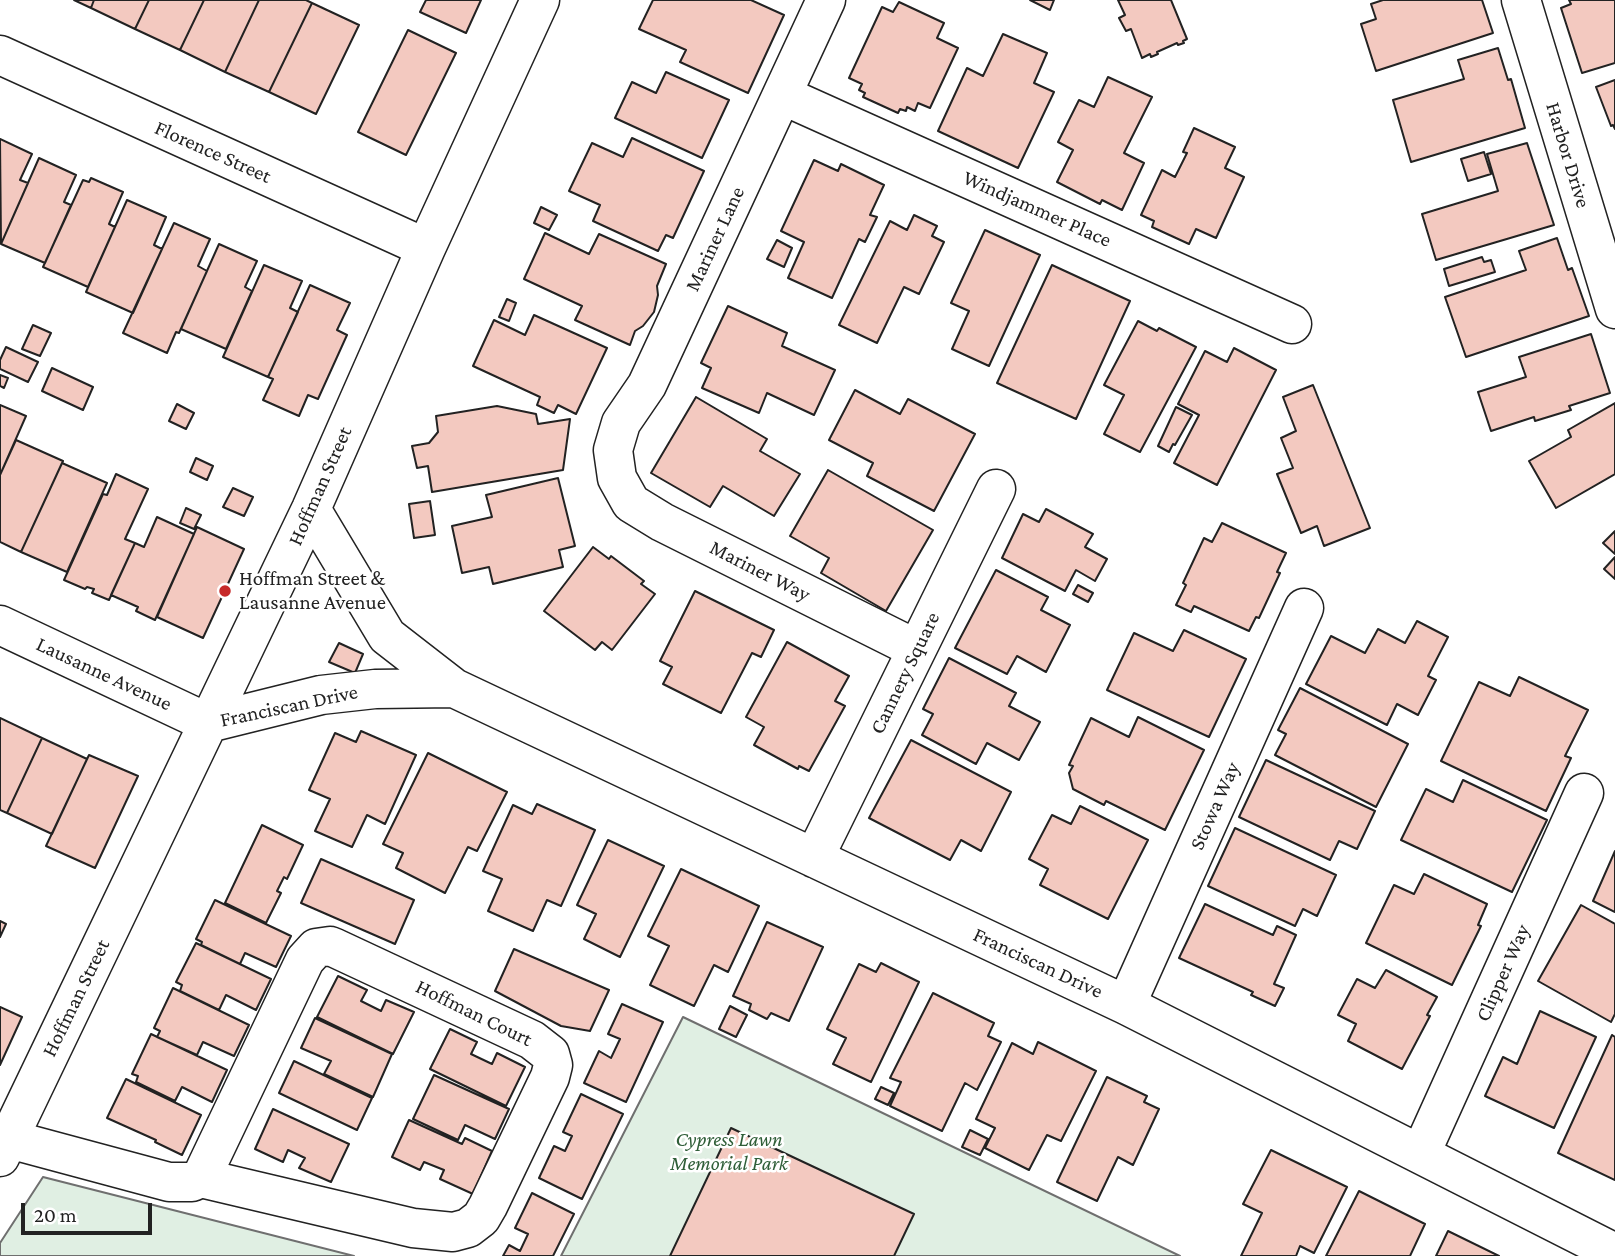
<!DOCTYPE html>
<html>
<head>
<meta charset="utf-8">
<style>
  body { margin:0 }
  #map { position:relative; width:1615px; height:1256px; overflow:hidden; background:#fff; font-family:"Crimson Pro",serif }
  canvas { display:block }
  .scale { position:absolute; left:21px; top:1203px; width:131px; height:32px; box-sizing:border-box; border:4px solid #222; border-top:0; padding-left:9px; font-size:21px; line-height:24px; white-space:nowrap; color:#222; -webkit-text-stroke:5px #fff; paint-order:stroke }
</style>
</head>
<body>
<div id="map">
<canvas width="1615" height="1256"></canvas>
<div class="scale">20 m</div>
</div>
<script>
const context = document.querySelector('canvas').getContext('2d');
context.lineJoin = 'round';
function fillPath(path, color) {
  context.fillStyle = color;
  context.fill(path, 'evenodd');
}
function poly(rows) {
  const path = new Path2D();
  for (const r of rows) {
    path.moveTo(r[0], r[1]);
    for (let i = 2; i < r.length; i += 2) path.lineTo(r[i], r[i + 1]);
  }
  return path;
}
function strokePath(path, color, width, dash) {
  context.strokeStyle = color;
  context.lineWidth = width;
  context.lineCap = dash ? 'butt' : 'round';
  context.setLineDash(dash || []);
  context.stroke(path);
}
function label(font, color, halo, rows, align = 'center') {
  context.font = font + ' "Crimson Pro",serif';
  context.lineWidth = 5;
  context.setLineDash([]);
  context.textBaseline = 'middle';
  context.strokeStyle = halo;
  context.fillStyle = color;
  for (const [text, x, y, turn = 0] of rows) {
    context.save();
    context.translate(x, y);
    context.rotate((+turn || 0) * Math.PI / 180);
    context.textAlign = isNaN(turn) ? turn : align;
    if (halo) context.strokeText(text, 0, 0);
    context.fillText(text, 0, 0);
    context.restore();
  }
}
const green = poly([
  [683,1017,1180,1256,561,1256,683,1017],
  [43,1177,354,1256,0,1256,0,1243,43,1177]
]);
fillPath(green, '#e0efe3');
strokePath(green, '#6f6f6f', 2);
const building = poly([
  [74,0,94,0,91,8,74,0],
  [94,0,149,0,135,29,91,8,94,0],
  [149,0,204,0,180,50,135,29,149,0],
  [204,0,259,0,225,72,180,50,204,0],
  [259,0,306,0,312,3,269,92,225,72,259,0],
  [426,0,481,0,466,33,420,12,426,0],
  [653,0,751,0,784,15,748,93,680,62,686,50,639,29,653,0],
  [1030,0,1054,0,1050,10,1030,0],
  [1118,0,1171,0,1187,39,1183,41,1184,43,1178,45,1177,43,1157,52,1158,54,1151,57,1150,54,1142,58,1131,29,1126,31,1119,18,1125,15,1118,0],
  [1383,0,1482,0,1493,33,1376,71,1361,24,1376,19,1371,4,1383,0],
  [1569,0,1615,0,1615,63,1582,73,1561,8,1571,4,1569,0],
  [899,2,944,23,937,38,958,48,930,108,918,103,915,111,907,107,906,111,900,109,898,113,863,97,865,93,859,90,862,84,849,78,882,7,893,12,899,2],
  [312,3,359,25,316,114,269,92,312,3],
  [408,30,456,53,406,155,358,132,408,30],
  [1003,34,1047,53,1034,83,1054,92,1018,168,938,131,967,68,983,76,1003,34],
  [1498,48,1508,80,1511,79,1525,128,1411,162,1393,100,1464,79,1458,60,1498,48],
  [666,72,729,100,702,158,615,118,632,82,656,93,666,72],
  [1108,77,1152,97,1124,153,1144,163,1122,210,1102,200,1100,204,1057,182,1073,150,1058,142,1079,100,1094,107,1108,77],
  [1615,80,1615,129,1613,125,1611,126,1596,87,1615,80],
  [1194,128,1235,147,1225,168,1244,177,1216,238,1196,229,1189,244,1152,227,1154,221,1141,215,1162,170,1175,177,1187,153,1183,152,1194,128],
  [632,138,704,171,673,238,666,235,658,251,593,221,600,205,569,191,592,143,623,157,632,138],
  [0,139,32,154,20,180,28,183,1,244,0,139],
  [1527,143,1554,225,1436,260,1422,214,1498,191,1487,154,1527,143],
  [1484,152,1491,174,1468,181,1461,159,1484,152],
  [39,158,76,175,64,202,71,205,45,263,1,244,39,158],
  [814,160,838,171,841,164,884,185,870,215,877,217,865,242,859,239,832,298,788,278,804,242,781,231,814,160],
  [91,178,123,192,109,224,115,227,114,229,88,287,43,267,83,180,89,182,91,178],
  [127,200,166,217,154,245,162,249,133,313,86,292,127,200],
  [541,207,557,215,549,230,534,223,541,207],
  [914,215,937,226,932,236,944,242,919,294,904,287,877,343,839,325,890,221,907,230,914,215],
  [174,223,210,239,198,266,207,271,179,333,176,332,167,353,123,333,174,223],
  [985,230,1040,255,989,366,952,349,969,311,951,303,985,230],
  [545,233,589,254,599,234,666,264,657,286,658,295,654,312,643,326,635,331,630,345,575,320,582,306,524,279,545,233],
  [1557,238,1568,270,1572,268,1589,316,1466,357,1445,297,1526,270,1519,251,1557,238],
  [777,240,792,248,784,267,767,259,777,240],
  [219,244,257,261,245,287,252,291,226,349,181,329,219,244],
  [1482,257,1484,262,1491,260,1495,272,1449,286,1444,269,1482,257],
  [264,265,302,281,290,308,298,312,268,377,223,357,264,265],
  [1052,265,1130,301,1076,419,997,383,1052,265],
  [310,285,350,303,337,330,347,335,318,399,308,395,299,416,263,400,273,379,268,377,310,285],
  [507,299,516,303,509,321,499,317,507,299],
  [728,306,787,333,782,346,835,370,814,415,767,393,759,413,702,388,711,368,701,363,728,306],
  [534,315,607,348,576,414,558,405,554,413,537,405,540,397,473,366,494,320,525,335,534,315],
  [1138,321,1157,331,1159,328,1196,347,1140,452,1104,434,1124,395,1104,385,1138,321],
  [33,325,51,333,40,356,22,349,33,325],
  [1591,334,1610,393,1569,406,1571,410,1535,421,1534,417,1491,431,1478,392,1526,377,1519,357,1591,334],
  [6,347,38,362,28,382,0,369,0,360,6,347],
  [1234,348,1276,370,1217,485,1174,463,1199,415,1178,404,1205,351,1227,362,1234,348],
  [52,368,93,387,83,410,42,391,52,368],
  [0,375,8,378,4,388,0,386,0,375],
  [1313,385,1370,528,1324,546,1317,526,1301,533,1277,474,1293,468,1281,438,1296,431,1283,397,1313,385],
  [855,390,900,414,908,399,975,434,934,511,867,476,873,463,829,440,855,390],
  [696,397,767,439,760,451,800,474,774,516,723,486,710,507,651,473,696,397],
  [1615,403,1615,474,1556,508,1529,461,1571,437,1568,430,1615,403],
  [177,404,194,413,186,429,169,421,177,404],
  [0,405,26,416,0,475,0,405],
  [497,406,536,414,538,424,570,419,563,470,432,492,428,466,417,468,412,446,429,443,438,432,436,416,497,406],
  [1176,407,1192,415,1175,445,1173,444,1169,452,1158,446,1176,407],
  [16,440,63,461,21,552,0,542,0,475,16,440],
  [196,458,213,466,207,480,190,472,196,458],
  [62,463,107,483,67,572,21,552,62,463],
  [828,470,933,530,886,611,821,573,829,558,790,536,828,470],
  [116,474,148,489,125,539,135,543,109,600,92,593,94,589,87,587,85,589,64,580,103,494,107,495,116,474],
  [558,478,575,546,559,550,563,567,493,584,489,567,462,573,452,526,492,517,486,495,558,478],
  [233,488,253,497,244,516,223,507,233,488],
  [430,501,435,535,414,538,409,504,430,501],
  [186,508,201,515,194,529,180,523,186,508],
  [1046,509,1093,534,1085,547,1107,559,1095,581,1076,570,1065,591,1002,558,1023,514,1039,522,1046,509],
  [157,517,194,534,155,620,136,611,138,607,111,595,135,543,144,547,157,517],
  [1222,523,1286,553,1277,572,1280,573,1259,618,1256,617,1249,631,1194,606,1191,612,1176,605,1186,585,1183,583,1204,538,1212,542,1222,523],
  [197,527,244,549,203,638,157,617,197,527],
  [1615,531,1615,554,1603,543,1615,531],
  [593,547,609,559,611,556,644,581,641,584,655,594,612,650,602,642,595,650,544,611,593,547],
  [1615,557,1615,579,1604,569,1615,557],
  [996,570,1048,597,1041,610,1070,625,1046,672,1017,656,1007,674,955,648,996,570],
  [1078,585,1093,593,1088,602,1073,594,1078,585],
  [695,591,774,630,761,657,752,653,721,713,663,684,672,667,660,661,695,591],
  [1417,621,1448,637,1428,676,1436,680,1418,715,1397,704,1387,725,1306,684,1331,636,1365,653,1378,629,1405,643,1417,621],
  [1184,630,1246,659,1209,737,1107,690,1134,633,1173,651,1184,630],
  [787,642,849,676,835,701,845,706,809,771,799,766,798,769,754,745,764,727,746,717,787,642],
  [339,643,363,654,355,673,329,662,339,643],
  [949,658,1016,693,1009,706,1040,722,1019,760,987,743,976,764,922,735,933,714,923,709,949,658],
  [1519,677,1588,710,1565,756,1571,758,1546,811,1441,761,1479,682,1510,696,1519,677],
  [1300,688,1408,744,1376,807,1275,755,1286,734,1278,730,1300,688],
  [1138,717,1204,750,1165,830,1106,801,1104,805,1073,789,1069,773,1073,766,1069,765,1091,718,1129,737,1138,717],
  [0,718,42,738,7,813,0,810,0,718],
  [361,731,416,755,385,824,367,815,352,847,315,831,330,799,309,790,335,733,356,742,361,731],
  [42,738,87,759,52,834,7,813,42,738],
  [911,740,1011,792,981,851,961,840,950,860,869,818,911,740],
  [428,753,507,792,477,851,468,847,445,893,396,868,403,853,383,844,428,753],
  [89,755,138,776,95,868,46,846,89,755],
  [1266,760,1375,811,1357,849,1339,841,1330,860,1239,817,1266,760],
  [1463,780,1547,820,1512,892,1401,840,1426,789,1453,802,1463,780],
  [537,804,595,830,561,906,547,900,533,931,488,911,502,879,483,871,513,805,532,814,537,804],
  [1080,806,1148,840,1108,919,1040,885,1048,869,1029,859,1052,815,1071,824,1080,806],
  [262,825,303,845,287,879,284,877,277,891,281,893,266,923,225,903,262,825],
  [1235,828,1336,875,1317,916,1303,909,1295,926,1208,886,1235,828],
  [608,840,664,866,620,957,584,939,596,914,577,905,608,840],
  [1615,851,1615,912,1593,901,1615,851],
  [321,859,414,900,395,944,301,903,321,859],
  [681,869,759,906,728,972,714,965,694,1006,650,985,669,946,648,936,681,869],
  [1424,874,1487,904,1478,925,1481,926,1452,985,1366,943,1394,885,1414,894,1424,874],
  [215,900,291,936,276,967,245,953,240,964,201,945,202,942,196,939,215,900],
  [1205,904,1273,935,1277,926,1296,935,1274,984,1284,988,1275,1006,1251,995,1253,992,1179,958,1205,904],
  [1581,905,1615,924,1615,1014,1611,1022,1538,981,1581,905],
  [0,921,6,924,0,937,0,921],
  [767,922,823,947,789,1021,771,1013,767,1019,749,1010,751,1004,733,996,767,922],
  [196,943,271,979,256,1010,226,995,219,1010,180,991,182,985,176,982,196,943],
  [514,949,609,990,590,1031,561,1026,495,991,514,949],
  [881,963,919,982,871,1082,833,1064,846,1038,827,1029,859,964,876,972,881,963],
  [1386,970,1437,997,1427,1015,1430,1016,1402,1069,1348,1041,1356,1024,1338,1015,1357,979,1375,988,1386,970],
  [338,976,367,990,361,1001,381,1011,386,1000,414,1012,393,1054,317,1017,338,976],
  [173,988,249,1025,234,1056,203,1042,197,1055,157,1037,160,1031,154,1028,173,988],
  [933,993,994,1023,988,1036,1001,1042,977,1090,965,1083,942,1131,890,1106,901,1082,890,1078,933,993],
  [622,1004,663,1022,626,1102,584,1083,599,1051,611,1058,620,1039,608,1034,622,1004],
  [730,1006,747,1015,736,1037,719,1029,730,1006],
  [0,1007,22,1017,0,1065,0,1007],
  [1540,1011,1596,1037,1554,1128,1485,1096,1503,1057,1517,1064,1540,1011],
  [315,1018,392,1054,373,1097,324,1074,331,1061,301,1048,315,1018],
  [450,1029,477,1042,471,1054,492,1064,497,1053,525,1067,506,1106,430,1069,450,1029],
  [151,1034,227,1070,212,1102,182,1087,175,1101,136,1082,138,1076,132,1074,151,1034],
  [1612,1035,1615,1037,1615,1180,1558,1153,1612,1035],
  [1038,1042,1096,1071,1061,1141,1047,1135,1029,1170,985,1148,995,1128,976,1119,1012,1043,1033,1054,1038,1042],
  [294,1061,372,1098,357,1130,279,1093,294,1061],
  [434,1075,509,1109,495,1139,465,1125,458,1140,413,1119,434,1075],
  [1107,1077,1147,1096,1144,1102,1159,1109,1133,1165,1118,1157,1097,1201,1057,1182,1107,1077],
  [126,1079,201,1115,182,1155,155,1142,156,1140,107,1118,126,1079],
  [881,1087,894,1093,888,1105,875,1099,881,1087],
  [581,1094,623,1114,582,1199,539,1178,554,1146,565,1151,572,1136,563,1132,581,1094],
  [273,1109,349,1144,331,1182,299,1168,305,1158,288,1150,283,1162,255,1149,273,1109],
  [409,1120,462,1144,465,1138,492,1151,473,1194,440,1179,444,1170,424,1162,420,1170,392,1157,409,1120],
  [731,1128,914,1214,894,1256,670,1256,731,1128],
  [970,1130,988,1139,980,1155,962,1147,970,1130],
  [1271,1150,1347,1187,1314,1253,1300,1246,1296,1256,1241,1256,1262,1213,1243,1204,1271,1150],
  [1359,1191,1425,1224,1410,1256,1326,1256,1359,1191],
  [532,1193,574,1214,553,1256,503,1256,509,1245,520,1251,528,1234,515,1228,532,1193],
  [1448,1231,1499,1256,1436,1256,1448,1231]
]);
fillPath(building, '#f3c9c0');
strokePath(building, '#222', 2);
const minor = poly([
  [826,0,647,385,621,423,613,450,617,478,631,503,662,522,916,649],
  [1521,0,1615,309],
  [0,55,426,248],
  [782,95,1292,324],
  [311,509,387,636,454,688,1126,1005,1615,1253],
  [0,625,208,723,321,695,375,689,454,688],
  [814,858,996,489],
  [1126,1005,1304,608],
  [9,1139,169,1182,192,1182,201,1178,413,1228,453,1232,468,1228,481,1218,488,1206,550,1077,553,1065,550,1054,532,1040,335,948,330,946,316,948,305,960,201,1178],
  [1421,1153,1584,793],
  [0,1157,311,509,426,248,540,0]
]);
strokePath(minor, '#222', 41);
strokePath(minor, '#fff', 38);
for (const [x, y, r, color] of [
  [225,591,7,"#c62828"]
]) {
  const dot = new Path2D();
  dot.arc(x, y, r, 0, 2 * Math.PI);
  context.fillStyle = color;
  context.fill(dot);
  strokePath(dot, '#fff', 2.5);
}
label('21px', '#222', '#fff', [
  ["Florence Street",213,152,24],
  ["Harbor Drive",1568,155,73],
  ["Windjammer Place",1037,209,24],
  ["Mariner Lane",715,239,-65],
  ["Hoffman Street",320,486,-66],
  ["Mariner Way",760,571,27],
  ["Cannery Square",905,673,-64],
  ["Lausanne Avenue",104,674,25],
  ["Franciscan Drive",289,706,-12],
  ["Stowa Way",1215,806,-66],
  ["Franciscan Drive",1038,963,25],
  ["Clipper Way",1503,973,-66],
  ["Hoffman Street",76,998,-64],
  ["Hoffman Court",474,1013,26]
]);
label('21px', '#222', '#fff', [
  ["Hoffman Street &",239,579],
  ["Lausanne Avenue",239,603]
], 'left');
label('italic 21px', '#2f5e38', '#fff', [
  ["Cypress Lawn",729,1140],
  ["Memorial Park",729,1164]
]);
</script>
</body>
</html>
